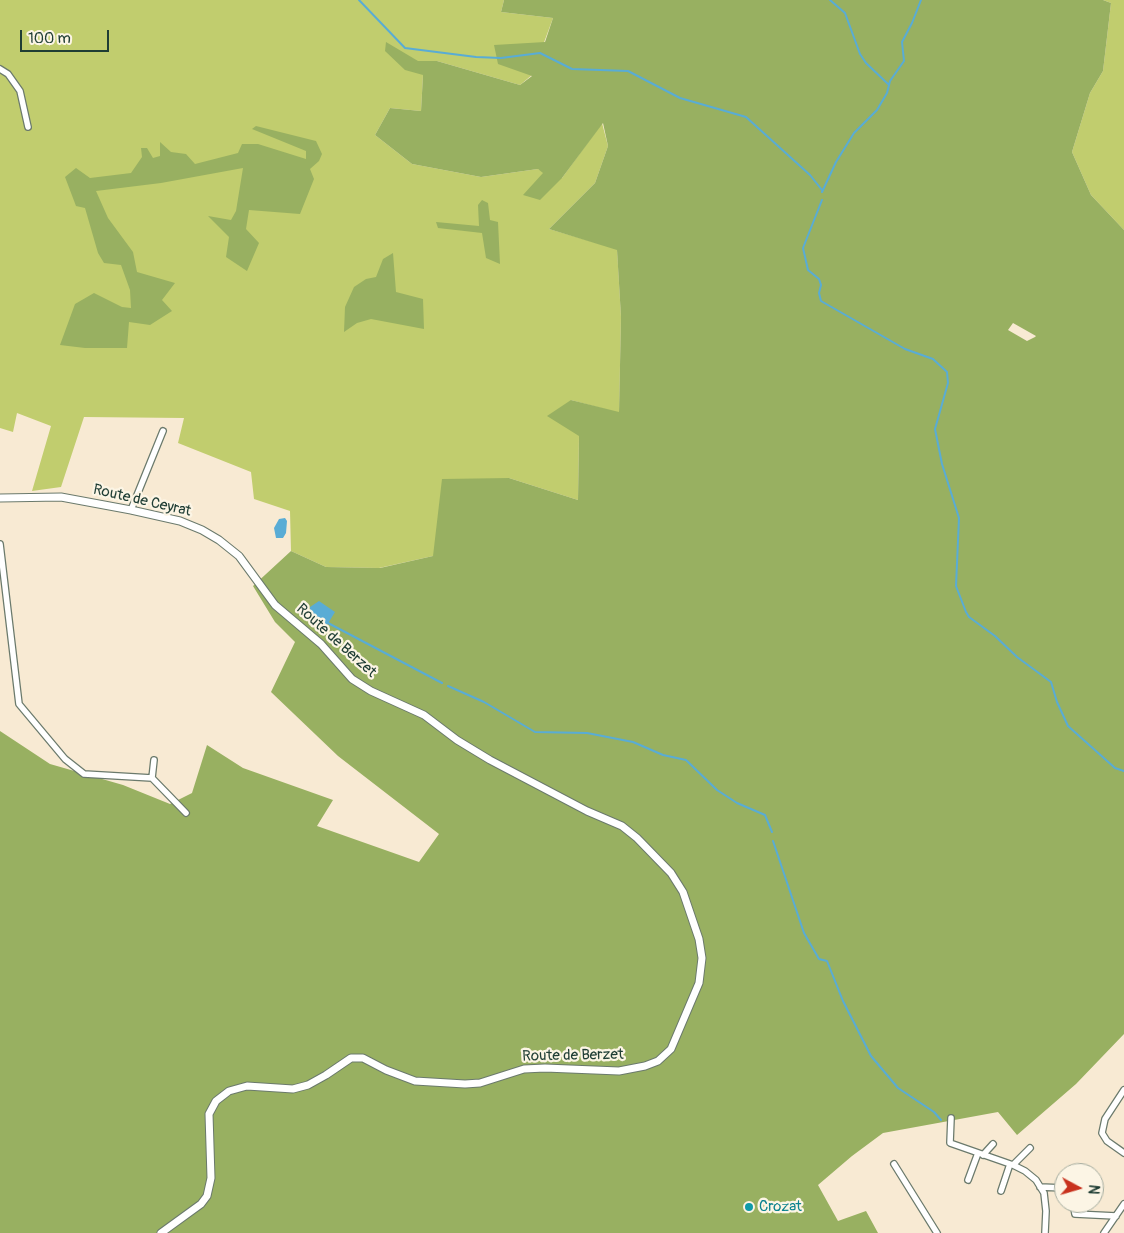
<!DOCTYPE html>
<html>
<head>
<meta charset="utf-8">
<style>
  body { margin:0 }
  #map { position:relative; width:1124px; height:1233px; overflow:hidden; background:#f8ead3; font-family:Pangolin,sans-serif }
  canvas { display:block }
  .north { position:absolute; left:1054px; top:1163px; width:50px; height:50px; box-sizing:border-box; background:#fcf5e5; border:1px solid #a4ab9e; border-radius:50%; rotate:96deg; font-size:14px; font-weight:700; line-height:20px; text-align:center; color:#1f3d34 }
  .north::after { content:''; display:block; margin:auto; width:18px; height:22px; background:#c8321e; clip-path:polygon(50% 0,100% 100%,50% 72%,0 100%) }
  .scale { position:absolute; left:20px; top:30px; width:89px; height:22px; box-sizing:border-box; border:2px solid #1f3d34; border-top:0; padding-left:6px; font-size:15px; line-height:18px; white-space:nowrap; color:#1f3d34; -webkit-text-stroke:4px #fcf5e5; paint-order:stroke }
</style>
</head>
<body>
<div id="map">
<canvas width="1124" height="1233"></canvas>
<div class="north">N</div>
<div class="scale">100 m</div>
</div>
<script>
const context = document.querySelector('canvas').getContext('2d');
context.lineJoin = 'round';
function fillPath(path, color) {
  context.fillStyle = color;
  context.fill(path, 'evenodd');
}
function poly(rows) {
  const path = new Path2D();
  for (const r of rows) {
    path.moveTo(r[0], r[1]);
    for (let i = 2; i < r.length; i += 2) path.lineTo(r[i], r[i + 1]);
  }
  return path;
}
function strokePath(path, color, width, dash) {
  context.strokeStyle = color;
  context.lineWidth = width;
  context.lineCap = dash ? 'butt' : 'round';
  context.setLineDash(dash || []);
  context.stroke(path);
}
function label(font, color, halo, rows, align = 'center') {
  context.font = font + ' Pangolin,sans-serif';
  context.lineWidth = 4.5;
  context.setLineDash([]);
  context.textBaseline = 'middle';
  context.strokeStyle = halo;
  context.fillStyle = color;
  for (const [text, x, y, turn = 0] of rows) {
    context.save();
    context.translate(x, y);
    context.rotate((+turn || 0) * Math.PI / 180);
    context.textAlign = isNaN(turn) ? turn : align;
    if (halo) context.strokeText(text, 0, 0);
    context.fillText(text, 0, 0);
    context.restore();
  }
}
fillPath(poly([
  [0,0,504,0,501,12,553,18,532,75,520,85,437,61,418,61,423,75,421,111,390,108,375,135,412,164,481,177,538,169,562,178,602,123,608,146,595,183,549,229,617,249,621,317,619,413,571,400,579,435,578,500,509,478,433,556,379,568,326,567,291,551,290,511,254,499,251,472,178,443,184,418,84,417,61,487,32,491,51,426,17,413,13,432,0,428],
  [1103,0,1124,0,1124,230,1091,195,1072,152,1090,93,1103,71,1111,3]
]), '#c1cd6e');
fillPath(poly([
  [504,0,1103,0,1111,3,1103,71,1090,93,1072,152,1091,195,1124,230,1124,1034,1076,1084,1017,1135,998,1112,883,1133,852,1156,818,1185,838,1221,866,1211,878,1233,0,1233,0,731,50,764,123,785,170,804,192,793,207,745,243,768,333,800,317,826,419,862,439,834,338,756,271,692,295,642,275,622,253,586,291,551,326,567,380,568,433,556,442,479,509,478,578,500,579,436,547,416,571,400,619,412,621,317,617,250,549,229,595,183,608,146,603,123,562,178,540,200,523,195,543,173,538,169,481,177,412,164,375,135,390,108,421,111,423,75,405,70,385,51,386,42,418,61,437,61,520,85,532,76,498,64,494,45,545,42,553,18,501,12],
  [1013,323,1036,336,1035,337,1027,341,1008,330],
  [256,126,316,141,322,154,319,161,310,169,314,179,300,214,249,210,246,229,259,243,247,271,226,257,229,237,208,216,231,220,236,211,243,168,161,183,96,191,108,218,133,252,137,272,175,283,162,300,172,311,150,325,129,322,127,348,85,348,60,345,75,304,94,293,122,307,131,308,130,290,121,265,104,263,98,253,85,208,76,206,65,177,76,168,90,178,131,173,142,157,141,148,147,148,153,158,160,156,160,142,171,152,186,154,195,164,238,153,242,144,258,144,306,159,306,151,252,129],
  [482,200,488,203,490,220,498,222,500,264,486,258,482,233,438,228,436,222,479,226,478,205],
  [393,253,396,292,423,299,424,329,371,319,357,323,344,332,345,307,354,287,366,279,376,277,383,259]
]), '#98b061');
fillPath(poly([
  [285,518,287,521,286,533,283,538,276,538,274,528,279,519],
  [319,601,335,612,324,630,310,613,310,607]
]), '#59acd5');
strokePath(poly([
  [359,0,405,48,476,57,501,58,540,53,572,69,628,71,680,98,746,117,810,175,822,190],
  [830,0,845,13,860,54,866,63,888,84],
  [822,192,836,162,854,133,877,110,887,93,890,81,904,61,902,42,912,23,921,0],
  [822,200,803,248,808,270,819,279,821,285,819,293,821,301,905,349,933,359,947,372,948,383,935,429,942,464,959,518,956,586,966,612,969,617,995,636,1017,657,1051,682,1057,702,1068,726,1115,768,1124,771],
  [328,623,442,683],
  [448,686,484,702,535,732,587,733,633,742,663,755,686,760,717,790,737,803,765,815,772,832],
  [773,841,804,933,819,959,827,961,843,1001,871,1056,898,1088,934,1112,941,1120]
]), '#59acd5', 2);
const minor = poly([
  [0,69,8,74,20,91,28,127],
  [131,510,163,431],
  [0,544,19,704,65,759,84,774,152,778,186,813],
  [152,778,154,760],
  [1124,1090,1105,1119,1102,1133,1107,1141,1124,1153],
  [951,1118,950,1143,1013,1165,1025,1171,1036,1180,1044,1193,1046,1211,1045,1233],
  [983,1155,993,1144],
  [894,1164,937,1233],
  [1013,1165,1030,1148],
  [968,1180,978,1153],
  [1040,1187,1064,1188],
  [1001,1191,1010,1164],
  [1073,1203,1075,1214,1116,1216],
  [1084,1213,1085,1203],
  [1104,1233,1124,1204]
]);
const tertiary = poly([
  [0,498,61,497,131,510,180,521,202,530,219,540,239,556,275,605,321,644,352,679,371,691,424,715,457,740,490,760,587,811,622,826,637,838,671,873,683,892,699,939,702,958,699,983,671,1049,658,1061,645,1066,619,1071,545,1068,524,1069,480,1083,465,1084,415,1081,386,1070,363,1058,351,1058,326,1075,308,1085,293,1089,247,1086,229,1091,216,1101,209,1114,211,1178,207,1196,201,1204,161,1233]
]);
strokePath(minor, '#6b7a6c', 8);
strokePath(tertiary, '#6b7a6c', 9);
strokePath(minor, '#fff', 5.5);
strokePath(tertiary, '#fff', 7);
for (const [x, y, r, color] of [
  [749,1207,5,"#0f9aa8"]
]) {
  const dot = new Path2D();
  dot.arc(x, y, r, 0, 2 * Math.PI);
  context.fillStyle = color;
  context.fill(dot);
  strokePath(dot, '#fcf5e5', 2);
}
label('15px', '#1f3d34', '#fcf5e5', [
  ["Route de Ceyrat",142,501,13],
  ["Route de Berzet",336,641,42],
  ["Route de Berzet",573,1056,-1]
]);
label('15px', '#0d838f', '#fcf5e5', [
  ["Crozat",759,1207]
], 'left');
</script>
</body>
</html>
